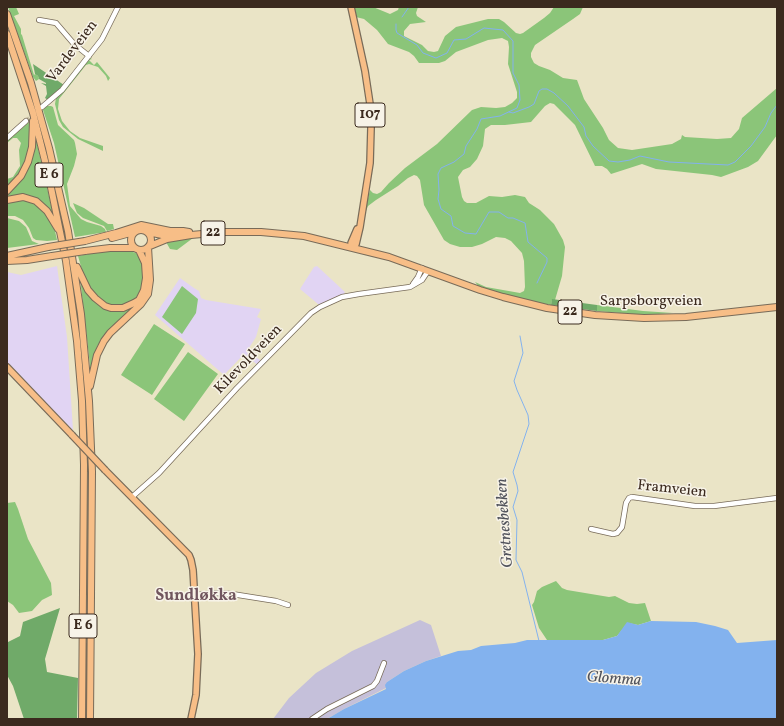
<!DOCTYPE html>
<html>
<head>
<meta charset="utf-8">
<style>
  body { margin:0 }
  #map { position:relative; width:784px; height:726px; overflow:hidden; background:#eae4c6; font-family:Vollkorn,serif }
  canvas { display:block }
  .frame { position:absolute; inset:0; border:8px solid #3b2a1e; pointer-events:none }
</style>
</head>
<body>
<div id="map">
<canvas width="784" height="726"></canvas>
<div class="frame"></div>
</div>
<script>
const context = document.querySelector('canvas').getContext('2d');
context.lineJoin = 'round';
function fillPath(path, color) {
  context.fillStyle = color;
  context.fill(path, 'evenodd');
}
function poly(rows) {
  const path = new Path2D();
  for (const r of rows) {
    if (r.length === 3) {
      path.moveTo(r[0] + r[2], r[1]);
      path.arc(r[0], r[1], r[2], 0, 2 * Math.PI);
      continue;
    }
    path.moveTo(r[0], r[1]);
    for (let i = 2; i < r.length; i += 2) path.lineTo(r[i], r[i + 1]);
  }
  return path;
}
function strokePath(path, color, width, dash) {
  context.strokeStyle = color;
  context.lineWidth = width;
  context.lineCap = dash ? 'butt' : 'round';
  context.setLineDash(dash || []);
  context.stroke(path);
}
function label(font, color, halo, rows, align = 'center') {
  context.font = font + ' Vollkorn,serif';
  context.lineWidth = 3;
  context.setLineDash([]);
  context.textBaseline = 'middle';
  context.strokeStyle = halo;
  context.fillStyle = color;
  for (const [text, x, y, turn = 0] of rows) {
    context.save();
    context.translate(x, y);
    context.rotate((+turn || 0) * Math.PI / 180);
    context.textAlign = isNaN(turn) ? turn : align;
    if (halo) context.strokeText(text, 0, 0);
    context.fillText(text, 0, 0);
    context.restore();
  }
}
fillPath(poly([
  [57,266,67,337,73,430,23,382,7,365,7,272,21,275],
  [317,266,345,292,342,297,320,307,318,304,300,289,314,267],
  [180,278,194,288,199,291,201,298,206,300,261,309,257,317,261,319,256,337,247,351,263,362,259,366,244,354,224,375,155,315]
]), '#e1d4f3');
fillPath(poly([
  [420,620,431,625,441,656,426,661,404,671,387,682,386,688,344,709,327,719,273,719,289,698,316,673,352,651]
]), '#c5c0da');
fillPath(poly([
  [8,7,16,7,19,14,14,16,21,29,21,34,22,35,34,75,35,74,38,76,39,79,36,81,33,77],
  [354,7,373,7,390,14,398,10,399,7,418,7,416,13,417,16,426,22,410,24,404,31,404,36,422,45,428,51,434,52,438,51,445,36,456,27,488,19,499,19,504,22,516,33,520,34,523,33,544,18,550,13,554,7,583,7,580,14,573,19,535,45,531,53,531,57,534,63,539,66,550,70,563,78,577,80,584,99,603,128,609,140,618,148,632,150,672,144,681,139,682,135,685,137,717,139,731,138,739,129,742,118,777,88,777,135,758,161,748,167,721,177,712,175,656,169,642,164,611,174,607,169,602,166,595,166,575,125,554,104,550,103,545,106,531,122,505,125,491,125,485,129,483,146,477,159,470,167,463,170,458,177,462,197,464,201,467,203,476,203,489,196,502,197,515,195,525,197,529,203,540,210,554,224,563,240,565,247,562,276,555,300,552,300,551,305,525,300,480,288,475,282,486,287,520,293,524,291,525,287,524,261,522,253,511,241,505,238,496,237,482,244,472,247,460,247,450,244,444,240,424,205,420,180,417,176,414,175,408,178,398,186,376,200,368,206,364,216,370,190,373,193,377,194,381,192,389,183,405,168,437,144,472,110,481,107,496,108,505,107,512,103,517,98,517,92,508,64,509,47,508,41,502,38,488,40,456,52,445,61,439,63,419,63,414,56,409,52,388,44,377,30,364,19,356,17],
  [90,58,92,59,89,60,94,65,97,62,110,78,108,81,106,76,98,67,89,64,86,65,59,99,58,109,62,121,70,131,80,138,103,146,103,151,78,139,63,127,59,120,55,104,56,98,81,67],
  [47,106,51,106,53,107,58,125,74,140,75,143,77,154,74,166,67,184,70,206,81,219,87,222,101,226,105,229,106,232,75,237,54,143,43,110],
  [29,122,30,142,24,169,7,188,7,179,13,177,20,166,19,150,21,143,17,138,13,138,7,143,7,141],
  [35,135,54,218,50,211,20,195,7,198,7,192,20,181],
  [17,199,28,200,41,207,50,219,55,231,57,240,47,241,36,240,33,238,29,228,23,220,15,216,7,216,7,202],
  [73,203,84,208,108,224,113,224,114,229,107,231,104,226,83,218,77,213],
  [7,218,19,221,26,227,32,241,39,244,7,248],
  [193,238,177,250,170,249,166,242],
  [127,250,136,253,141,260,144,275,143,286,135,300,129,304,116,307,105,304,93,294,84,277,78,256,104,251],
  [80,278,99,304,131,307,131,309,106,334,98,345,94,355,91,374],
  [182,286,198,299,196,313,182,334,162,317],
  [597,305,643,311,673,313,644,315,597,311],
  [154,324,185,344,152,395,121,375],
  [188,352,218,374,184,421,154,399],
  [15,502,18,509,28,539,51,583,52,595,42,600,32,611,19,613,13,605,7,601,7,503],
  [556,581,562,588,567,590,609,597,615,596,629,603,637,604,645,603,651,621,638,625,628,623,617,636,603,640,547,640,539,628,532,605,534,602,537,591,542,587]
]), '#8bc579');
fillPath(poly([
  [33,64,64,85,48,100,45,98,47,94,46,86,41,83,46,84,46,83,39,79,38,76,35,74],
  [552,299,597,305,597,311,551,305],
  [60,608,45,659,47,672,78,678,77,719,24,719,13,686,7,675,7,640,8,642,20,636,23,622]
]), '#70aa69');
fillPath(poly([
  [651,621,696,622,715,626,728,630,737,643,777,640,777,719,327,719,344,709,386,689,385,685,387,682,404,671,426,661,458,651,471,650,481,646,515,643,527,640,603,640,617,636,627,622,638,625]
]), '#83b2ee');
strokePath(poly([
  [402,17,409,7],
  [396,24,396,30,397,33,417,45,423,53,436,58,447,53,454,40,466,39,484,28,503,30,513,41,513,73,519,85,520,100,517,108,500,116,481,119,477,129,466,146,464,154,454,162,441,168,438,174,439,190,438,199,441,209,451,216,453,226,465,233,476,234,489,212,499,212,508,218,513,218,525,223,528,242,547,258,547,262,537,283],
  [509,112,513,113,529,107,534,104,539,91,542,89,547,89,554,93,568,106,584,127,586,136,593,146,609,161,618,162,630,160,640,156,669,162,728,165,735,162,751,146,765,127,771,113,777,105],
  [520,336,523,353,514,381,517,390,528,415,529,424,513,472,517,485,518,491,513,507,517,520,516,560,522,572,539,641]
]), '#83b2ee', 1);
strokePath(poly([
  [26,121,36,113]
]), '#c7bfa4', 4.5, [4.5, 2]);
const minor = poly([
  [39,20,56,23,74,44,89,56],
  [42,107,62,90,102,39,118,7],
  [7,138,26,121],
  [413,284,418,277,422,268],
  [132,497,159,473,237,388,311,313,320,307,342,297,359,294,410,287,422,280,428,271],
  [591,529,613,534,617,533,622,527,626,503,629,498,632,497,695,506,714,506,777,498],
  [194,595,216,593,232,594,276,601,288,605],
  [312,719,327,709,373,686,377,681,384,663]
]);
const major = poly([
  [351,7,365,71,370,104,371,128,370,163,360,227,356,244,353,247],
  [353,247,351,243,357,229],
  [7,367,72,435],
  [105,470,185,551,189,555,191,560,193,570,198,654,196,695,191,719]
]);
const highway = poly([
  [7,14,31,83,49,148,68,231,81,314,89,401,92,472,90,719],
  [7,34,33,113,48,173,66,261,77,341,82,401,84,465,82,719],
  [7,191,21,176,28,162,32,147,33,121],
  [7,200,23,197,36,201,47,211,58,229],
  [141,240,10],
  [148,232,162,235,176,233],
  [112,238,134,232],
  [85,241,116,233,141,225,170,231,183,231,189,232],
  [150,246,167,239,191,235,224,232,261,232,304,236,389,257,480,290,503,297,547,308,595,315,644,318,686,317,777,307],
  [85,251,110,248,134,248],
  [7,256,48,247],
  [7,261,27,260,52,256],
  [77,267,88,290,95,298,105,306,111,308,123,308,134,303,139,300,144,290,146,278,145,263,139,250],
  [90,386,97,355,104,341,110,333,141,304,148,294,150,280,148,247]
]);
strokePath(minor, '#786b59', 6);
strokePath(major, '#786b59', 8);
strokePath(highway, '#786b59', 8);
strokePath(minor, '#fff', 4.5);
strokePath(major, '#f7be87', 5.5);
strokePath(highway, '#f7be87', 6);
const majorBridge = poly([
  [72,435,105,470]
]);
const highwayBridge = poly([
  [48,247,85,241],
  [52,256,85,251]
]);
strokePath(majorBridge, '#786b59', 8, []);
strokePath(highwayBridge, '#786b59', 8, []);
strokePath(majorBridge, '#f7be87', 5.5);
strokePath(highwayBridge, '#f7be87', 6);
for (const [x, y, w] of [
  [370,115,30],
  [49,175,28],
  [213,233,24],
  [570,312,24],
  [83,626,28]
]) {
  const box = new Path2D();
  box.roundRect(x - w / 2, y - 12, w, 24, 3);
  context.fillStyle = '#f7f3e8';
  context.fill(box);
  strokePath(box, '#3b2a1e', 1);
}
label('bold 14px', '#3b2a1e', null, [
  ["107",370,115],
  ["E 6",49,175],
  ["22",213,233],
  ["22",570,312],
  ["E 6",83,626]
]);
label('15px', '#3b2a1e', '#f7f3e8', [
  ["Vardeveien",73,52,-53],
  ["Sarpsborgveien",651,302],
  ["Kilevoldveien",249,360,-46],
  ["Framveien",672,490,6]
]);
label('italic 16px', '#51535c', '#f7f3e8', [
  ["Gretnesbekken",506,523,-94],
  ["Glomma",614,680,4]
]);
label('bold 16px', '#71565e', '#f7f3e8', [
  ["Sundløkka",196,597]
]);
</script>
</body>
</html>
